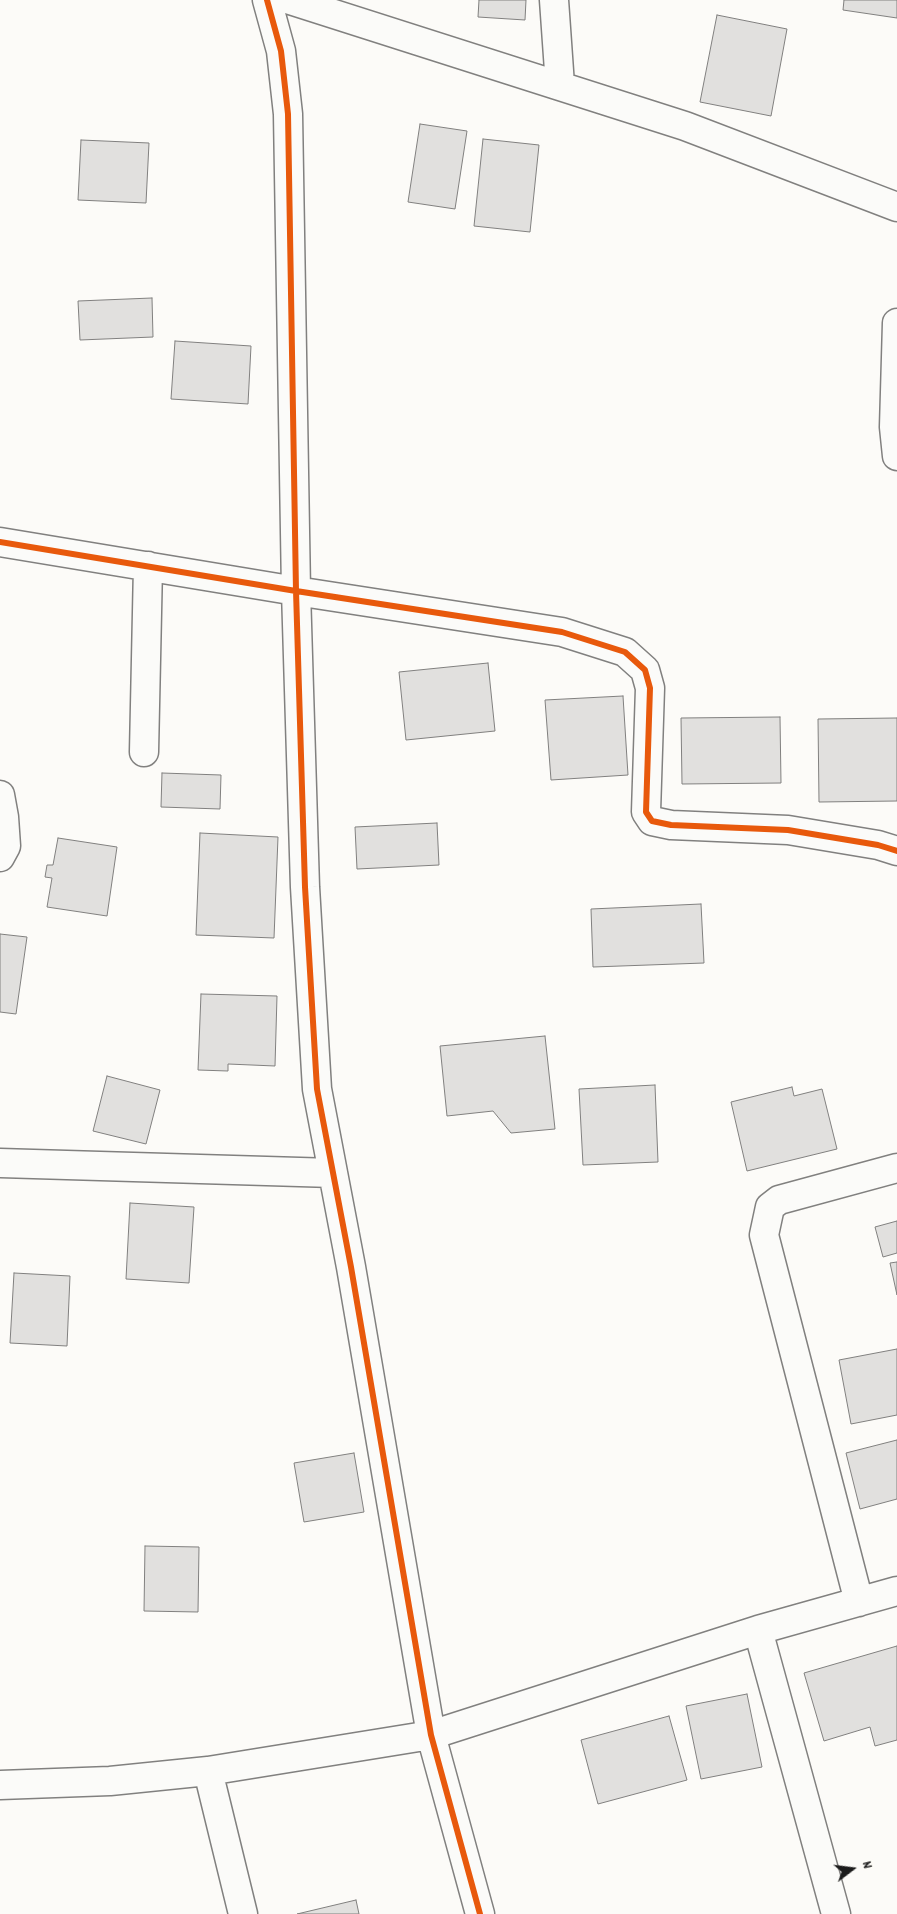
<!DOCTYPE html>
<html>
<head>
<meta charset="utf-8">
<style>
  body { margin:0 }
  #map { position:relative; width:897px; height:1914px; overflow:hidden; background:#fcfbf8; font-family:Dekko,sans-serif }
  canvas { display:block }
  .north { position:absolute; left:827px; top:1844px; width:50px; height:50px; -webkit-text-stroke:4px #fdfcf7; paint-order:stroke; rotate:75deg; font-size:14px; font-weight:700; line-height:20px; text-align:center; color:#1c1c1c }
  .north::after { content:''; display:block; margin:auto; width:18px; height:22px; background:#1c1c1c; clip-path:polygon(50% 0,100% 100%,50% 72%,0 100%) }
</style>
</head>
<body>
<div id="map">
<canvas width="897" height="1914"></canvas>
<div class="north">N</div>
</div>
<script>
const context = document.querySelector('canvas').getContext('2d');
context.lineJoin = 'round';
function fillPath(path, color) {
  context.fillStyle = color;
  context.fill(path, 'evenodd');
}
function poly(rows) {
  const path = new Path2D();
  for (const r of rows) {
    path.moveTo(r[0], r[1]);
    for (let i = 2; i < r.length; i += 2) path.lineTo(r[i], r[i + 1]);
  }
  return path;
}
function strokePath(path, color, width, dash) {
  context.strokeStyle = color;
  context.lineWidth = width;
  context.lineCap = dash ? 'butt' : 'round';
  context.setLineDash(dash || []);
  context.stroke(path);
}
const building = poly([
  [479,0,526,0,525,20,478,17,479,0],
  [844,0,897,0,897,18,843,10,844,0],
  [717,15,787,29,771,116,700,102,717,15],
  [420,124,467,131,455,209,408,202,420,124],
  [483,139,539,145,530,232,474,226,483,139],
  [81,140,149,143,146,203,78,200,81,140],
  [152,298,153,337,80,340,78,301,152,298],
  [175,341,251,346,248,404,171,399,175,341],
  [488,663,495,731,406,740,399,672,488,663],
  [623,696,628,775,551,780,545,700,623,696],
  [780,717,781,783,682,784,681,718,780,717],
  [897,718,897,801,819,802,818,719,897,718],
  [162,773,221,775,220,809,161,807,162,773],
  [437,823,439,865,357,869,355,827,437,823],
  [200,833,278,837,274,938,196,935,200,833],
  [58,838,117,847,107,916,47,907,52,878,45,877,47,865,53,865,58,838],
  [701,904,704,963,593,967,591,909,701,904],
  [0,934,27,937,16,1014,0,1012,0,934],
  [201,994,277,996,275,1066,228,1064,228,1071,198,1070,201,994],
  [545,1036,555,1129,511,1133,493,1111,447,1116,440,1046,545,1036],
  [107,1076,160,1090,146,1144,93,1131,107,1076],
  [655,1085,658,1162,583,1165,579,1089,655,1085],
  [792,1087,794,1096,822,1089,837,1149,747,1171,731,1102,792,1087],
  [130,1203,194,1207,189,1283,126,1279,130,1203],
  [897,1221,897,1253,883,1257,875,1227,897,1221],
  [897,1262,897,1295,890,1263,897,1262],
  [14,1273,70,1276,67,1346,10,1343,14,1273],
  [897,1349,897,1415,851,1424,839,1360,897,1349],
  [897,1440,897,1499,860,1509,846,1453,897,1440],
  [354,1453,364,1512,304,1522,294,1463,354,1453],
  [145,1546,199,1547,198,1612,144,1611,145,1546],
  [897,1646,897,1740,875,1746,870,1727,824,1741,804,1673,897,1646],
  [747,1694,762,1767,701,1779,686,1706,747,1694],
  [669,1716,687,1780,598,1804,581,1740,669,1716],
  [356,1900,359,1914,297,1914,356,1900]
]);
fillPath(building, '#e1e0de');
strokePath(building, '#81807f', 1);
const minor = poly([
  [267,0,281,51,288,114,296,591,305,887,317,1089,351,1267,431,1735,480,1914],
  [290,0,685,126,897,207],
  [554,0,560,85],
  [897,323,894,427,897,456],
  [0,542,296,591,562,632,625,652,645,670,650,688,646,812,652,821,671,825,788,830,878,845,897,851],
  [144,752,148,566],
  [0,795,4,817,6,846,0,857],
  [0,1163,333,1173],
  [859,1602,764,1235,770,1207,779,1200,897,1168],
  [758,1630,836,1914],
  [208,1771,243,1914],
  [0,1785,110,1781,208,1771,431,1735,758,1630,897,1591]
]);
strokePath(minor, '#81807f', 31);
strokePath(minor, '#fbfbf9', 28);
strokePath(poly([
  [267,0,281,51,288,114,296,591,305,887,317,1089,351,1267,431,1735,480,1914],
  [0,542,296,591,562,632,625,652,645,670,650,688,646,812,652,821,671,825,788,830,878,845,897,851]
]), '#e8590c', 6);
</script>
</body>
</html>
